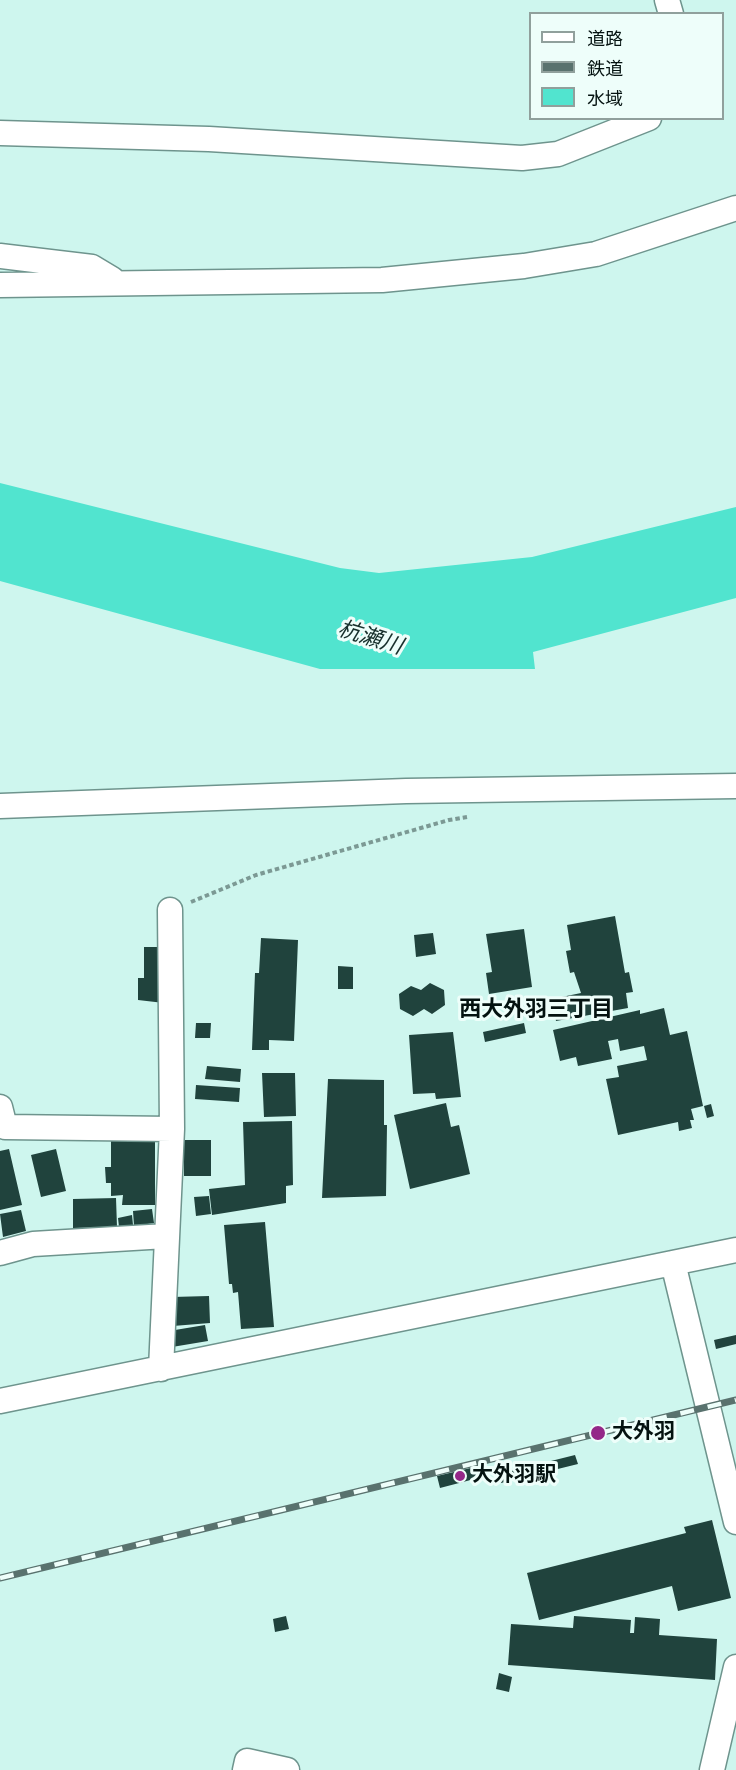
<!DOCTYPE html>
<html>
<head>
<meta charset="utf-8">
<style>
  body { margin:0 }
  #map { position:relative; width:736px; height:1770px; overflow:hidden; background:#cef6ee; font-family:"Roboto Condensed","Noto Sans JP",sans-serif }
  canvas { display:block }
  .legend { position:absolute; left:529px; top:12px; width:195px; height:108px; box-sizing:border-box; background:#eefefa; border:2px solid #90a09c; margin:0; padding:8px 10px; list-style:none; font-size:18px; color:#041210 }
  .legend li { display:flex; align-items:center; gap:12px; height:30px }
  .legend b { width:30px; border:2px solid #90a09c }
</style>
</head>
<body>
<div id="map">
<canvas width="736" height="1770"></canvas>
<ul class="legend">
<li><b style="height:8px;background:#fff"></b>道路</li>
<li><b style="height:8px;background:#59726e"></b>鉄道</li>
<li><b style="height:16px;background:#51e4cf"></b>水域</li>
</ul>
</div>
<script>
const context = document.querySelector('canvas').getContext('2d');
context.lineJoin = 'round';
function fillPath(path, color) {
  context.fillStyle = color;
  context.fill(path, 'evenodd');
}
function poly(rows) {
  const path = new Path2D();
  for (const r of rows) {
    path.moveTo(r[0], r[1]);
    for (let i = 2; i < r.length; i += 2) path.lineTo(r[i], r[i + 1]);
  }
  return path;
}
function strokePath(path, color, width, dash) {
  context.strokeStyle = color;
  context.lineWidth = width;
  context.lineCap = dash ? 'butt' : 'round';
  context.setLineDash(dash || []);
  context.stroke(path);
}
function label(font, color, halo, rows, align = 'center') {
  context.font = font + ' "Roboto Condensed","Noto Sans JP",sans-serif';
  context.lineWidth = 6;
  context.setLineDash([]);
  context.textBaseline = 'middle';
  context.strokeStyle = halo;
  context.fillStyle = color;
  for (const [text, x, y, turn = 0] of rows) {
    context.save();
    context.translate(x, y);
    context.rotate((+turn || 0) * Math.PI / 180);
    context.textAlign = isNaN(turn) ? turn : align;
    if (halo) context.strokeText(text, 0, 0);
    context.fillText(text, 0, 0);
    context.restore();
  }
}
fillPath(poly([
  [0,483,340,568,379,573,532,557,736,507,736,598,533,652,535,669,320,669,0,581]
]), '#51e4cf');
fillPath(poly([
  [615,916,625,973,629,972,633,992,626,993,628,1008,556,1021,552,999,581,993,574,972,570,973,566,951,571,950,567,925],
  [524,929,532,987,489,994,486,973,492,972,486,934],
  [433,933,436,954,416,957,414,935],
  [261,938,298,940,294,1041,269,1040,269,1050,252,1050,255,973,259,973],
  [144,947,164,947,164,1003,138,1000,138,978,144,978],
  [338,966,353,967,353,989,338,989],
  [430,983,444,990,445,1005,432,1014,424,1009,413,1016,400,1009,399,994,411,986,421,990],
  [664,1008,670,1035,687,1031,703,1106,691,1109,694,1120,690,1120,692,1128,679,1131,678,1122,618,1135,606,1079,619,1077,617,1066,647,1060,644,1046,620,1051,618,1039,608,1041,612,1059,578,1066,576,1057,560,1061,553,1030,640,1010,640,1014],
  [196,1023,211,1023,210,1038,195,1038],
  [524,1023,526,1033,485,1042,483,1032],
  [453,1032,461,1097,436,1099,435,1093,413,1094,409,1035],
  [207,1066,241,1069,240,1082,205,1079],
  [262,1073,295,1073,296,1116,264,1117],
  [328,1079,384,1080,384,1125,387,1125,386,1196,322,1198],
  [196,1085,240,1088,239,1102,195,1099],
  [446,1103,451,1127,459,1125,470,1174,410,1189,394,1115],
  [711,1104,714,1116,707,1118,704,1106],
  [292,1121,293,1185,286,1186,286,1203,212,1215,209,1189,245,1185,243,1122],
  [111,1133,155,1133,155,1205,122,1205,123,1195,111,1196,111,1183,106,1183,105,1167,111,1167],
  [184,1140,211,1140,211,1176,184,1176],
  [9,1149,22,1205,0,1210,0,1151],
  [56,1149,66,1191,41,1197,31,1155],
  [209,1196,211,1214,196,1216,194,1197],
  [116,1198,117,1227,73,1228,73,1199],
  [152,1209,154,1223,134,1226,133,1211],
  [21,1210,26,1231,3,1237,0,1214],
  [132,1215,133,1225,119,1227,118,1218],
  [265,1222,274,1327,241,1329,238,1292,233,1293,232,1284,229,1284,224,1225],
  [209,1296,210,1323,173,1326,172,1297],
  [205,1325,208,1341,172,1347,169,1331],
  [736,1335,736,1344,716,1349,714,1340],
  [670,1421,674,1439,660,1443,658,1434,665,1433,662,1423],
  [575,1455,578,1464,501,1483,499,1474],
  [479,1466,482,1477,440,1488,437,1476],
  [712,1520,731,1598,678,1611,672,1586,539,1620,527,1573,686,1533,684,1527],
  [286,1616,289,1629,275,1632,273,1619],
  [574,1616,631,1620,630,1633,634,1633,635,1617,660,1619,659,1635,717,1639,715,1680,508,1665,511,1624,573,1628],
  [499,1673,512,1677,509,1692,496,1689]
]), '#20433d');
const street = poly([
  [667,0,671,14],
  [0,133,209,139,522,158,558,154,649,118],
  [0,256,92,267,112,279],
  [0,285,382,280,524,266,596,254,736,208],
  [0,806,406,791,736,786],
  [0,1107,5,1127,172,1129],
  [0,1253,33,1244,166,1236],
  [673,1263,736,1522],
  [161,1369,172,1129,170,910],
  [0,1401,736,1250],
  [245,1770,247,1761,287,1770],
  [712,1770,736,1667]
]);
strokePath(street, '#6e948d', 27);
strokePath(poly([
  [191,902,256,875,449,820,467,817]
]), '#7c9994', 4, [4.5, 3]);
strokePath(street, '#fff', 24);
const rail = poly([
  [0,1578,736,1400]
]);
strokePath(rail, '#59726e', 7);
strokePath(rail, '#eefefa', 4.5, [14]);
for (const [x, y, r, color] of [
  [598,1433,8,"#942788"],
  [460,1476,6,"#942788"]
]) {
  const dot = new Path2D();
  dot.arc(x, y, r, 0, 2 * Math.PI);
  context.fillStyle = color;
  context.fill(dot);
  strokePath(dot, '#eefefa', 2);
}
label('bold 21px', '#041210', '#eefefa', [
  ["大外羽",612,1433],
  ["大外羽駅",472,1476]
], 'left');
label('italic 22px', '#18302c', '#eefefa', [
  ["杭瀬川",370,639,17]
]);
label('bold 22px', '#041210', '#eefefa', [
  ["西大外羽三丁目",536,1010]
]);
</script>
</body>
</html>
